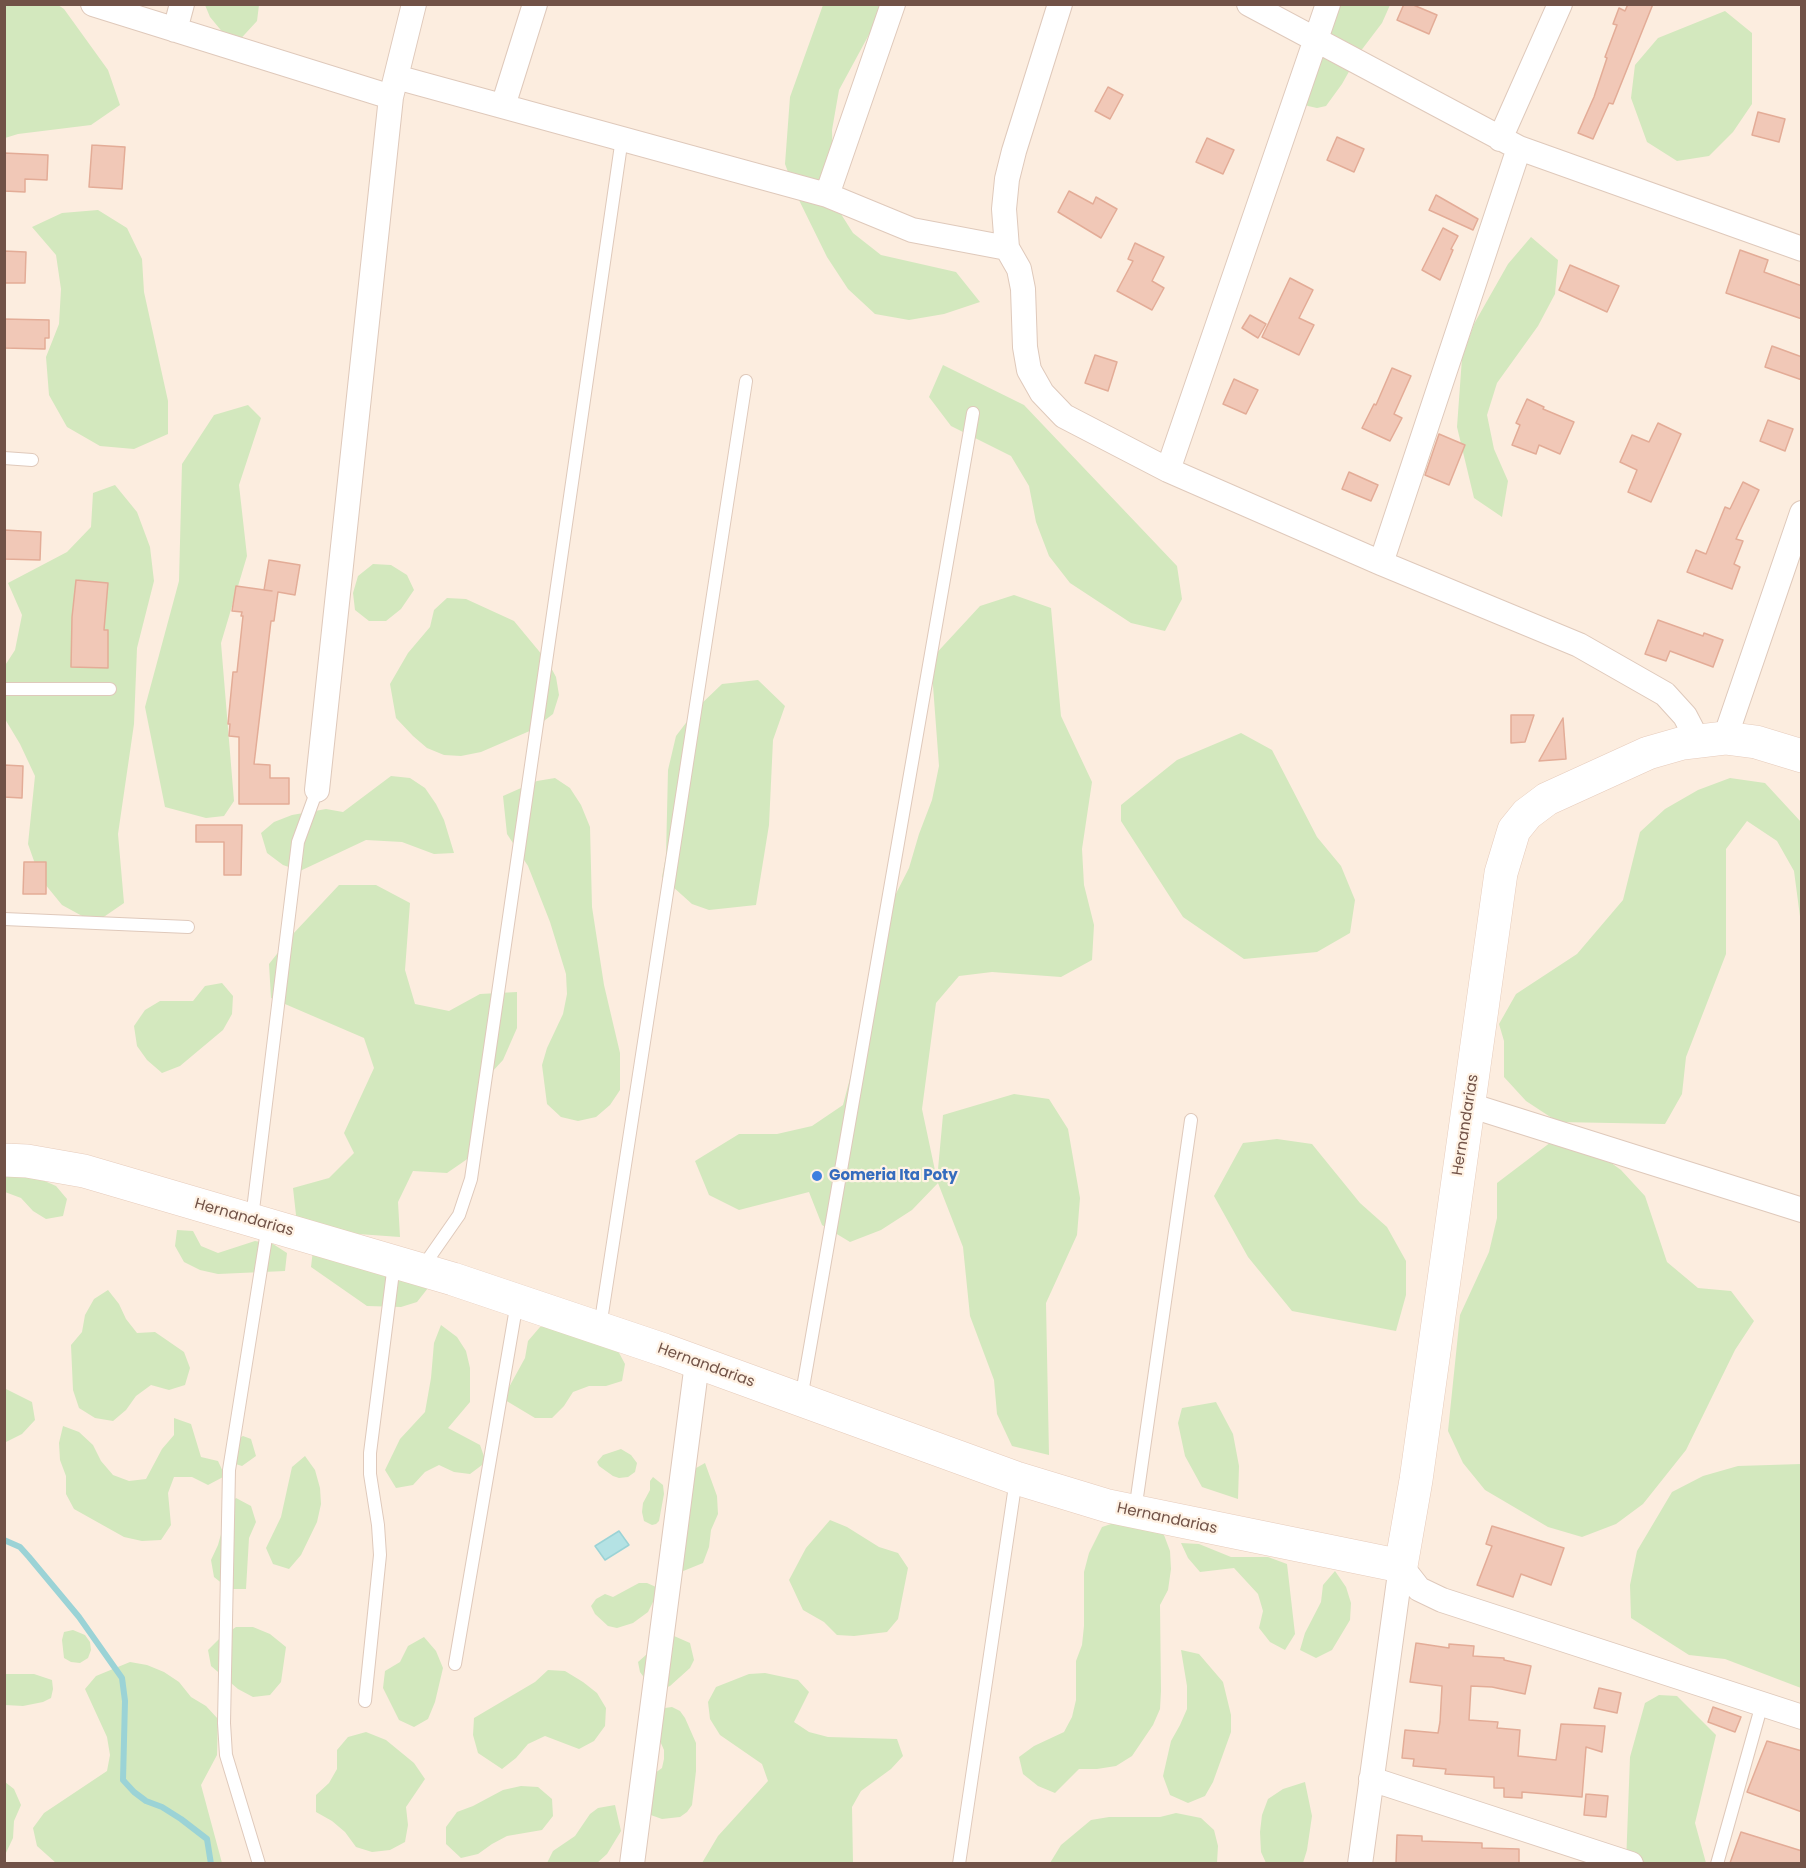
<!DOCTYPE html>
<html>
<head>
<meta charset="utf-8">
<style>
  body { margin:0 }
  #map { position:relative; width:1806px; height:1868px; overflow:hidden; background:#fceddf; font-family:Poppins,sans-serif }
  canvas { display:block }
  .frame { position:absolute; inset:0; border:6px solid #715247; pointer-events:none }
</style>
</head>
<body>
<div id="map">
<canvas width="1806" height="1868"></canvas>
<div class="frame"></div>
</div>
<script>
const context = document.querySelector('canvas').getContext('2d');
context.lineJoin = 'round';
function fillPath(path, color) {
  context.fillStyle = color;
  context.fill(path, 'evenodd');
}
function poly(rows) {
  const path = new Path2D();
  for (const r of rows) {
    path.moveTo(r[0], r[1]);
    for (let i = 2; i < r.length; i += 2) path.lineTo(r[i], r[i + 1]);
  }
  return path;
}
function strokePath(path, color, width, dash) {
  context.strokeStyle = color;
  context.lineWidth = width;
  context.lineCap = dash ? 'butt' : 'round';
  context.setLineDash(dash || []);
  context.stroke(path);
}
function label(font, color, halo, rows, align = 'center') {
  context.font = font + ' Poppins,sans-serif';
  context.lineWidth = 4.5;
  context.setLineDash([]);
  context.textBaseline = 'middle';
  context.strokeStyle = halo;
  context.fillStyle = color;
  for (const [text, x, y, turn = 0] of rows) {
    context.save();
    context.translate(x, y);
    context.rotate((+turn || 0) * Math.PI / 180);
    context.textAlign = isNaN(turn) ? turn : align;
    if (halo) context.strokeText(text, 0, 0);
    context.fillText(text, 0, 0);
    context.restore();
  }
}
fillPath(poly([
  [5,4,58,5,64,9,108,70,120,105,91,125,18,134,5,138],
  [205,5,259,5,257,21,234,46,210,17],
  [823,5,885,5,839,90,832,130,834,203,853,233,881,255,956,272,980,302,944,314,909,320,875,314,848,289,827,257,797,196,785,164,790,97],
  [1338,5,1390,5,1382,23,1360,52,1342,84,1326,106,1317,108,1308,106,1300,102,1291,76,1293,68,1303,49],
  [1725,11,1752,33,1752,104,1733,132,1709,156,1677,161,1647,142,1631,98,1635,65,1658,38],
  [98,210,127,228,142,259,144,292,168,401,168,434,134,449,100,446,67,427,49,395,46,357,59,324,61,289,56,255,32,227,62,213],
  [1531,237,1558,260,1555,294,1538,326,1497,383,1487,415,1494,449,1508,481,1502,517,1474,498,1457,427,1462,358,1474,324,1508,264],
  [943,365,1024,405,1177,566,1182,599,1165,631,1131,623,1070,583,1049,556,1036,522,1029,486,1011,456,951,426,929,397],
  [248,405,261,418,239,485,247,556,221,643,234,801,224,816,206,818,165,807,145,707,179,581,182,464,214,415],
  [115,485,137,512,150,547,154,581,137,648,134,724,118,834,124,903,95,923,62,905,40,878,28,844,35,776,20,744,5,719,4,667,15,650,22,615,8,583,67,552,91,527,93,493],
  [373,564,391,565,407,575,414,590,401,609,386,621,369,621,355,610,353,593,358,576],
  [1014,595,1051,608,1061,716,1092,782,1082,849,1084,885,1094,925,1092,960,1061,977,992,972,959,976,936,1003,922,1109,937,1180,943,1115,1014,1094,1049,1099,1068,1129,1080,1198,1077,1235,1046,1303,1049,1455,1012,1446,997,1414,994,1380,970,1316,963,1247,938,1183,912,1210,881,1230,850,1242,822,1225,809,1192,739,1210,709,1195,695,1161,739,1134,777,1134,812,1126,843,1105,870,1002,875,935,909,868,919,834,932,800,939,766,931,659,980,606],
  [447,598,466,599,514,621,548,662,556,677,559,695,553,714,532,730,481,752,461,756,444,755,427,748,413,736,396,718,390,684,408,653,430,627,434,610],
  [758,680,785,706,773,740,769,825,756,905,709,910,692,904,662,877,666,856,668,770,676,736,698,707,722,684],
  [1241,733,1272,750,1317,837,1341,866,1355,900,1350,933,1317,952,1244,959,1183,917,1121,821,1121,805,1177,760],
  [391,776,410,778,425,788,436,804,444,820,454,853,434,854,402,842,366,840,300,871,283,865,267,853,261,833,274,822,292,815,326,809,343,812],
  [555,778,570,788,581,805,590,827,592,907,604,985,620,1053,620,1090,610,1105,596,1117,578,1121,561,1117,547,1104,542,1065,547,1048,563,1014,567,994,566,974,550,922,528,866,507,834,503,796,537,781],
  [1730,778,1765,783,1801,822,1801,924,1794,871,1777,841,1747,821,1726,849,1726,954,1686,1057,1682,1094,1665,1124,1558,1122,1526,1101,1504,1077,1504,1041,1499,1024,1516,994,1577,954,1623,900,1640,832,1665,809,1698,790],
  [339,885,376,885,410,903,405,970,415,1004,449,1011,480,994,517,992,517,1028,503,1060,480,1085,473,1119,476,1153,447,1173,413,1171,398,1202,400,1237,330,1232,297,1224,293,1188,329,1178,354,1153,344,1133,374,1068,364,1038,271,998,269,964,292,935],
  [222,983,233,996,232,1014,223,1030,180,1066,162,1073,147,1060,137,1046,134,1026,145,1010,160,1001,193,1001,205,986],
  [1277,1139,1312,1144,1360,1203,1387,1227,1406,1261,1406,1295,1396,1331,1292,1311,1248,1257,1214,1196,1243,1143],
  [1555,1139,1592,1149,1621,1170,1645,1196,1667,1262,1698,1288,1731,1291,1754,1321,1735,1350,1686,1450,1643,1504,1616,1524,1582,1537,1548,1527,1485,1490,1463,1463,1448,1431,1460,1315,1489,1252,1497,1218,1497,1183],
  [22,1171,56,1186,67,1199,63,1216,46,1219,33,1211,21,1198,5,1192,4,1173],
  [177,1230,193,1231,201,1246,218,1253,255,1241,273,1244,287,1253,285,1271,218,1274,200,1270,184,1262,175,1246],
  [313,1250,428,1288,417,1302,401,1307,367,1306,311,1267],
  [108,1290,119,1304,126,1319,137,1333,155,1332,184,1352,190,1368,185,1385,169,1390,151,1385,136,1396,126,1410,113,1421,95,1418,79,1408,73,1390,71,1345,82,1332,85,1315,94,1299],
  [556,1321,617,1349,625,1364,622,1381,606,1386,589,1386,573,1392,564,1406,552,1418,535,1418,505,1400,508,1389,525,1358,528,1341,540,1327],
  [441,1325,457,1337,466,1351,470,1368,470,1402,448,1428,480,1445,486,1462,470,1474,454,1472,439,1465,425,1472,413,1485,396,1488,385,1470,400,1439,425,1412,431,1378,434,1343],
  [4,1388,32,1402,35,1420,22,1434,6,1442],
  [1216,1402,1233,1434,1239,1466,1238,1499,1202,1487,1185,1456,1178,1423,1182,1408],
  [174,1418,191,1424,201,1457,218,1461,225,1476,208,1485,192,1477,174,1477,168,1493,171,1525,161,1540,142,1541,124,1537,74,1509,66,1494,66,1476,60,1460,59,1443,63,1426,79,1432,93,1445,101,1461,113,1475,129,1481,146,1479,162,1449,174,1435],
  [243,1436,251,1439,256,1456,242,1466,226,1461,228,1444],
  [621,1449,631,1455,637,1463,635,1472,628,1477,619,1478,613,1476,599,1466,597,1462,603,1455],
  [305,1456,315,1470,320,1488,321,1504,317,1522,301,1555,289,1569,273,1564,266,1548,281,1517,292,1467],
  [705,1463,717,1496,718,1514,711,1530,709,1547,703,1563,671,1576,660,1563,660,1545,673,1532,689,1472],
  [1801,1464,1801,1688,1725,1659,1689,1655,1631,1618,1630,1585,1637,1551,1672,1492,1703,1476,1738,1466],
  [653,1477,663,1485,664,1494,659,1521,656,1524,652,1525,644,1521,642,1512,643,1503,650,1490,650,1481],
  [236,1498,251,1506,256,1522,249,1538,246,1589,229,1589,214,1577,211,1560,218,1545,223,1527,223,1509],
  [1135,1516,1152,1522,1164,1535,1170,1551,1171,1569,1168,1590,1160,1605,1161,1691,1160,1709,1153,1725,1132,1756,1116,1766,1097,1769,1079,1769,1055,1793,1038,1786,1023,1774,1019,1757,1034,1746,1064,1732,1072,1717,1076,1700,1076,1661,1082,1645,1084,1626,1084,1572,1089,1553,1102,1527],
  [830,1520,847,1527,879,1547,898,1553,908,1568,898,1619,887,1632,854,1636,837,1635,824,1622,803,1610,789,1580,806,1548],
  [1181,1543,1199,1544,1231,1557,1268,1557,1287,1564,1295,1634,1285,1650,1270,1642,1259,1628,1263,1611,1258,1594,1234,1568,1200,1572,1188,1558],
  [1335,1571,1346,1587,1351,1603,1350,1620,1332,1650,1316,1658,1300,1650,1305,1633,1321,1602,1323,1585],
  [639,1583,647,1583,656,1587,656,1596,648,1612,633,1623,617,1628,608,1626,595,1614,591,1606,596,1599,605,1594,613,1597],
  [236,1627,253,1627,270,1634,286,1647,281,1682,270,1695,253,1697,238,1689,211,1666,208,1650,221,1637],
  [73,1630,85,1635,90,1642,91,1650,88,1658,80,1663,71,1662,64,1658,62,1640,64,1632],
  [674,1636,690,1643,694,1660,690,1668,670,1686,660,1690,651,1687,640,1672,638,1662,665,1638],
  [424,1637,436,1651,443,1668,435,1702,428,1719,414,1727,399,1720,383,1688,385,1671,400,1662,408,1646],
  [1181,1650,1199,1654,1223,1682,1231,1715,1231,1732,1213,1782,1205,1796,1188,1803,1170,1795,1163,1776,1171,1741,1180,1725,1187,1709,1187,1686],
  [130,1662,147,1665,164,1672,179,1682,191,1697,206,1706,218,1719,217,1755,201,1785,222,1863,56,1863,37,1846,33,1828,44,1813,107,1771,110,1755,107,1737,85,1689,96,1676],
  [548,1670,565,1671,583,1682,597,1693,606,1708,605,1726,594,1741,579,1749,545,1736,528,1744,516,1758,502,1769,478,1753,473,1735,474,1718,535,1682],
  [765,1673,798,1680,809,1692,794,1722,809,1732,828,1737,897,1739,903,1756,891,1769,861,1791,852,1807,853,1863,702,1863,718,1836,768,1781,762,1764,720,1735,710,1719,708,1702,716,1687,749,1674],
  [5,1674,34,1674,52,1680,53,1689,51,1698,43,1702,23,1706,5,1705],
  [1659,1695,1677,1696,1716,1735,1695,1823,1706,1863,1626,1864,1630,1757,1645,1703],
  [672,1707,680,1711,685,1718,696,1743,696,1771,692,1805,687,1812,680,1817,662,1819,645,1813,655,1773,662,1768,664,1759,664,1750,660,1741,647,1729,648,1717,665,1708],
  [366,1732,386,1740,414,1763,425,1779,406,1807,408,1825,405,1842,390,1850,372,1852,356,1847,345,1832,332,1821,316,1812,316,1795,329,1783,337,1769,337,1750,348,1737],
  [5,1782,14,1789,21,1805,14,1821,13,1838,5,1855],
  [1305,1782,1312,1816,1307,1850,1303,1863,1266,1863,1261,1852,1260,1832,1262,1815,1268,1799,1283,1789],
  [521,1786,538,1787,552,1799,553,1816,542,1830,507,1836,492,1844,478,1854,461,1858,446,1844,446,1827,457,1812,473,1806,503,1790],
  [615,1805,621,1831,607,1854,597,1863,547,1863,553,1851,575,1836,590,1814,598,1808],
  [1176,1813,1201,1818,1214,1830,1218,1846,1217,1863,1050,1863,1061,1845,1091,1820,1109,1817,1160,1817]
]), '#d3e8be');
const water = poly([
  [619,1531,629,1545,605,1560,595,1546,619,1531]
]);
fillPath(water, '#b4e2e4');
strokePath(water, '#9bd3d6', 1.5);
strokePath(poly([
  [4,1540,20,1547,29,1557,79,1617,122,1678,125,1701,123,1780,134,1792,146,1801,162,1807,181,1819,207,1839,211,1864]
]), '#9bd3d6', 6);
const building = poly([
  [1404,4,1411,4,1437,15,1429,34,1397,20,1404,4],
  [1628,4,1653,4,1613,104,1609,103,1593,139,1578,133,1594,97,1607,58,1605,57,1617,25,1613,24,1619,8,1625,11,1628,4],
  [1108,87,1123,95,1110,119,1095,111,1108,87],
  [1758,112,1785,119,1779,142,1752,135,1758,112],
  [1337,137,1364,149,1354,172,1327,160,1337,137],
  [1207,138,1234,150,1223,174,1196,162,1207,138],
  [92,145,125,147,122,189,89,187,92,145],
  [4,153,48,155,47,180,25,179,25,192,4,191,4,153],
  [1069,191,1093,204,1096,197,1117,209,1101,238,1058,212,1069,191],
  [1436,195,1478,219,1473,230,1429,210,1436,195],
  [1443,228,1458,236,1451,249,1453,250,1440,280,1422,270,1443,228],
  [1135,243,1164,257,1152,281,1164,288,1152,310,1117,291,1133,261,1128,259,1135,243],
  [1740,250,1768,260,1764,272,1802,286,1802,319,1726,293,1740,250],
  [4,251,26,252,25,283,4,283,4,251],
  [1570,265,1619,286,1607,312,1559,290,1570,265],
  [1290,278,1313,290,1299,318,1314,325,1299,355,1262,337,1290,278],
  [1250,315,1266,324,1258,338,1242,328,1250,315],
  [4,319,49,320,49,338,45,338,45,349,4,348,4,319],
  [1772,346,1802,357,1802,380,1765,367,1772,346],
  [1095,355,1117,362,1108,391,1085,383,1095,355],
  [1392,368,1411,376,1394,414,1402,418,1390,441,1362,428,1374,404,1376,405,1392,368],
  [1234,379,1258,390,1246,414,1223,404,1234,379],
  [1527,399,1544,407,1543,409,1574,422,1560,454,1539,445,1536,454,1512,445,1520,425,1516,423,1527,399],
  [1768,420,1793,429,1785,451,1760,441,1768,420],
  [1658,423,1681,434,1651,502,1628,492,1637,470,1620,462,1632,435,1649,442,1658,423],
  [1439,434,1465,445,1449,485,1425,475,1439,434],
  [1349,472,1378,485,1371,501,1342,489,1349,472],
  [1743,482,1759,490,1736,539,1743,541,1734,564,1740,567,1732,589,1687,572,1696,550,1706,554,1725,507,1730,509,1743,482],
  [4,530,41,532,40,560,4,559,4,530],
  [269,560,300,565,295,595,278,592,274,621,271,621,254,764,270,765,270,778,289,778,289,804,239,804,239,737,229,736,230,724,228,724,233,672,237,672,243,616,241,616,242,612,232,611,236,586,272,591,264,590,269,560],
  [76,580,108,583,104,630,108,630,108,668,71,667,72,617,76,580],
  [1658,620,1703,636,1704,633,1723,640,1713,667,1670,651,1666,661,1645,654,1658,620],
  [1511,715,1534,715,1525,742,1511,743,1511,715],
  [1563,718,1566,759,1539,761,1563,718],
  [4,765,23,766,22,798,4,797,4,765],
  [196,825,242,825,241,875,224,875,224,842,196,842,196,825],
  [24,862,46,862,46,894,23,894,24,862],
  [1492,1526,1564,1548,1551,1585,1521,1574,1513,1597,1477,1585,1492,1546,1486,1544,1492,1526],
  [1416,1643,1449,1648,1449,1644,1474,1646,1473,1656,1504,1658,1504,1660,1531,1666,1525,1694,1492,1687,1471,1686,1469,1720,1498,1722,1497,1728,1520,1730,1518,1756,1556,1760,1561,1724,1605,1726,1602,1752,1586,1747,1582,1797,1522,1792,1522,1798,1504,1797,1504,1788,1494,1788,1494,1777,1445,1774,1446,1769,1413,1766,1414,1759,1402,1758,1405,1730,1438,1733,1440,1722,1442,1686,1410,1682,1416,1643],
  [1599,1688,1621,1693,1617,1713,1594,1708,1599,1688],
  [1713,1707,1741,1717,1735,1732,1708,1722,1713,1707],
  [1767,1741,1802,1751,1802,1812,1747,1792,1767,1741],
  [1586,1794,1608,1796,1606,1817,1584,1815,1586,1794],
  [1741,1832,1802,1851,1802,1863,1730,1863,1741,1832],
  [1397,1835,1422,1836,1422,1841,1482,1843,1482,1848,1519,1849,1519,1863,1396,1863,1397,1835]
]);
fillPath(building, '#f1c8b7');
strokePath(building, '#e3ac97', 1.5);
const lane = poly([
  [4,458,32,460],
  [4,689,110,689],
  [4,919,188,927],
  [252,1218,298,842,317,790],
  [425,1269,429,1258,459,1215,471,1179,622,138],
  [600,1327,746,381],
  [801,1399,973,413],
  [1135,1511,1191,1120],
  [455,1664,517,1302],
  [365,1701,380,1555,378,1525,370,1474,370,1453,394,1264],
  [259,1864,226,1755,224,1723,229,1470,268,1225],
  [959,1864,1016,1479],
  [1717,1864,1762,1704]
]);
const street = poly([
  [93,4,391,97],
  [1060,4,1014,151,1007,179,1004,209,1007,248,1019,269,1023,289,1025,347,1029,370,1042,393,1064,416,1168,470,1381,563,1579,645,1665,694,1685,716,1698,741],
  [1249,4,1519,148,1802,249],
  [175,30,182,4],
  [396,77,827,195,912,230,1007,248],
  [503,106,535,4],
  [1500,139,1560,4],
  [827,195,893,4],
  [1168,470,1328,4],
  [1381,563,1519,148],
  [1725,738,1802,513],
  [317,790,391,97,414,4],
  [1469,1105,1802,1210],
  [1401,1566,1419,1589,1442,1600,1802,1717],
  [1371,1779,1631,1864],
  [632,1864,697,1363],
  [1360,1864,1401,1566]
]);
const secondary = poly([
  [4,1160,27,1161,84,1171,453,1279,664,1350,1016,1478,1108,1506,1401,1566,1416,1480,1501,873,1514,830,1527,814,1547,799,1648,753,1683,743,1725,738,1756,742,1802,756]
]);
strokePath(lane, '#dfc9bb', 14);
strokePath(street, '#dfc9bb', 26);
strokePath(secondary, '#e6cbbb', 34);
strokePath(lane, '#fff', 12);
strokePath(street, '#fff', 24);
strokePath(secondary, '#fff', 33);
for (const [x, y, r, color] of [
  [817,1176,6,"#3f7fe0"]
]) {
  const dot = new Path2D();
  dot.arc(x, y, r, 0, 2 * Math.PI);
  context.fillStyle = color;
  context.fill(dot);
  strokePath(dot, '#fff2e4', 2);
}
label('15px', '#715247', '#fff2e4', [
  ["Hernandarias",1466,1125,-81],
  ["Hernandarias",244,1218,16],
  ["Hernandarias",706,1366,20],
  ["Hernandarias",1167,1519,12]
]);
label('bold 15px', '#366cbe', '#fff2e4', [
  ["Gomeria Ita Poty",829,1176]
], 'left');
</script>
</body>
</html>
